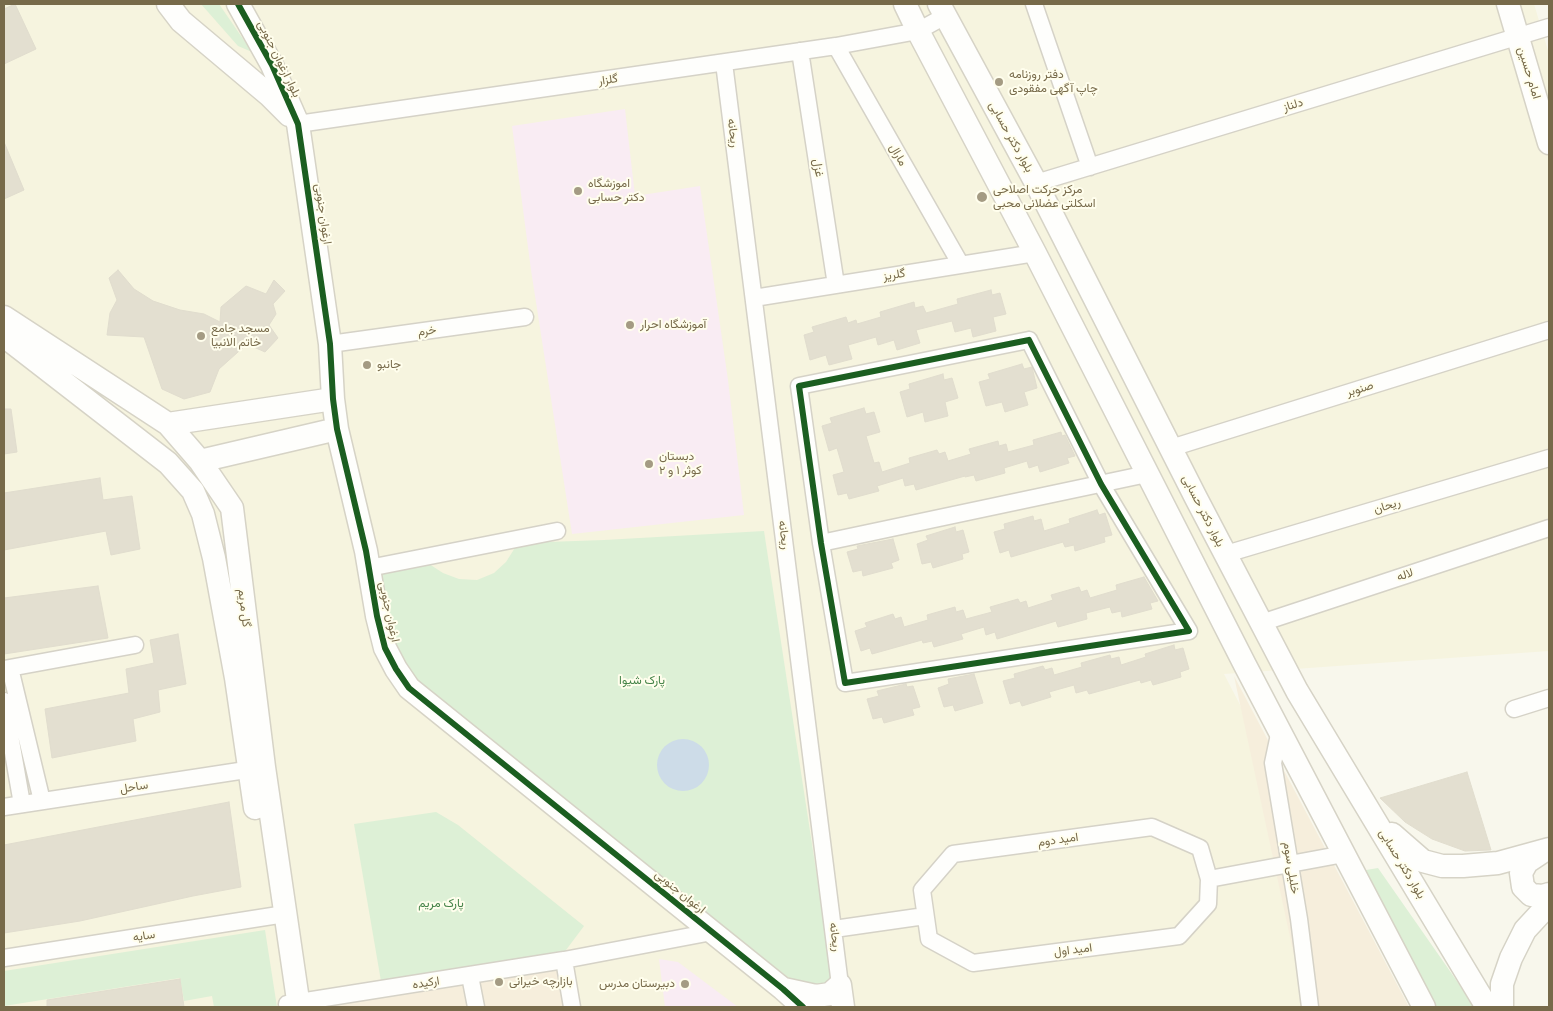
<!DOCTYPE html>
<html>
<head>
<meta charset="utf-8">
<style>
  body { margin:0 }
  #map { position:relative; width:1553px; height:1011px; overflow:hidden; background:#f8f7ec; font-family:"IBM Plex Sans",sans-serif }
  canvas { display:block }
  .frame { position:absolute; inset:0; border:5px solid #776a4a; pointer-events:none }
</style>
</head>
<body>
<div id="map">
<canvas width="1553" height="1011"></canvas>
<div class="frame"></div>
</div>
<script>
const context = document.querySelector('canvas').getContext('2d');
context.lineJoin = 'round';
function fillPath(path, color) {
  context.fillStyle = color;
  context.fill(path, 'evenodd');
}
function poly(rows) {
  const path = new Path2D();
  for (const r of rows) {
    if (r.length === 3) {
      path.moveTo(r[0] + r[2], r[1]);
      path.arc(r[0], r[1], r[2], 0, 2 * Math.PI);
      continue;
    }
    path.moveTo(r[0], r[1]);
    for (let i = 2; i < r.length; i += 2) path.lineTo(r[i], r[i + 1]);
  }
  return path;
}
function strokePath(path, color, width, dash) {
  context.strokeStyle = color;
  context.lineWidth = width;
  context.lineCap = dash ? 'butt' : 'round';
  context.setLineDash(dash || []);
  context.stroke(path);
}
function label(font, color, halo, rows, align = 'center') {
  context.font = font + ' "IBM Plex Sans",Vazirmatn,sans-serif';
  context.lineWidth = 4;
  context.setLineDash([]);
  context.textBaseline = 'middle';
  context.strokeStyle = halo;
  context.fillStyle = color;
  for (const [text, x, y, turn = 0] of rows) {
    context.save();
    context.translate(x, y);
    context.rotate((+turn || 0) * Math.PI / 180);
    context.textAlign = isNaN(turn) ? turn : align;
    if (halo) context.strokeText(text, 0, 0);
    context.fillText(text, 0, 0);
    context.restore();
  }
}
fillPath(poly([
  [4,4,1534,4,1549,54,1549,651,1224,674,1397,1007,4,1007]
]), '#f6f4df');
fillPath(poly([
  [1234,676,1409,1007,1305,1007],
  [564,960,569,1007,299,1007]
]), '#f6eedc');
fillPath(poly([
  [625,109,635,196,700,186,728,380,744,515,572,534,531,270,512,126],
  [659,959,678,962,738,1007,665,1007]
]), '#f9ecf3');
fillPath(poly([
  [201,4,219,4,252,52,238,46],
  [764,531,831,968,831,977,826,984,819,989,797,984,609,838,421,688,394,653,379,566,426,562,443,573,459,579,477,580,494,573,506,562,518,543,604,540],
  [436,812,458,825,584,926,560,958,382,987,354,824],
  [1378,868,1475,1007,1434,1007,1360,871],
  [265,930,277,1007,214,1007,212,996,184,1001,180,978,4,1006,4,971]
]), '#ddf0d6');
fillPath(poly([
  [683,765,26]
]), '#cddce8');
const building = poly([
  [15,4,36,49,4,64,4,9,15,4],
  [4,142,24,190,4,199,4,142],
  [118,270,134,289,153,301,180,310,204,314,220,322,221,307,246,286,266,294,274,280,285,291,273,304,276,314,269,325,278,338,265,352,247,344,219,369,210,392,184,399,162,389,144,337,107,335,110,313,117,300,109,278,118,270],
  [991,290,992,295,1000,293,1006,314,993,317,996,331,973,337,971,328,955,332,952,321,916,330,920,343,897,350,894,340,878,345,876,337,848,345,852,359,829,365,826,355,810,360,804,335,814,332,812,327,846,317,848,323,856,320,857,324,881,317,880,312,914,302,915,308,923,306,926,313,958,304,957,299,991,290],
  [1022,364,1024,369,1032,367,1037,388,1024,392,1028,405,1005,412,1002,402,986,406,979,382,990,379,988,374,1022,364],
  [943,374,944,380,952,378,958,398,945,402,948,416,925,422,923,412,907,417,900,392,910,389,909,384,943,374],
  [864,408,866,414,874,412,880,432,866,436,874,463,879,462,882,472,910,463,909,458,937,450,939,454,945,452,948,461,971,454,969,449,998,441,999,446,1006,444,1008,452,1034,445,1033,440,1061,432,1062,436,1065,435,1075,456,1067,458,1069,463,1040,472,1038,465,1029,468,1027,461,1004,468,1005,473,976,481,974,475,965,477,965,476,916,490,914,484,905,486,903,478,877,486,879,491,849,499,847,493,838,495,833,475,844,472,837,448,829,451,822,426,832,423,830,418,864,408],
  [4,409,11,409,17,452,4,454,4,409],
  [100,478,103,500,132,496,140,549,111,555,106,531,4,550,4,493,100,478],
  [1097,510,1099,515,1105,513,1112,535,1104,537,1105,542,1075,551,1074,545,1065,547,1063,542,1011,557,1009,550,1000,553,994,532,1005,529,1004,524,1033,516,1034,521,1041,519,1044,531,1070,523,1069,519,1097,510],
  [955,527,956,532,963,530,969,552,962,554,963,559,933,568,931,562,922,564,917,544,928,540,926,536,955,527],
  [893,539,899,560,891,563,893,568,863,576,862,570,853,572,847,552,858,549,857,546,893,539],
  [1144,577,1158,601,1150,603,1152,609,1122,617,1121,611,1112,613,1110,607,1086,613,1087,619,1058,627,1056,621,997,639,995,632,986,635,984,627,961,634,963,639,934,647,932,641,923,643,922,640,872,654,870,648,861,651,855,631,867,627,865,623,893,614,895,619,901,617,904,627,928,620,927,615,955,607,956,612,963,610,966,619,992,612,990,607,1018,599,1020,603,1026,601,1028,608,1053,600,1051,595,1079,587,1081,592,1087,590,1090,598,1117,590,1116,585,1144,577],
  [98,586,108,638,4,654,4,598,98,586],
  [178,634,186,684,158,690,160,712,133,719,136,741,52,758,45,709,129,693,126,669,154,663,150,640,178,634],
  [1174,645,1175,650,1183,648,1189,669,1180,672,1181,677,1153,685,1151,680,1141,683,1140,680,1089,694,1087,690,1076,693,1074,685,1049,692,1051,697,1022,706,1020,701,1010,704,1003,681,1015,678,1014,674,1043,666,1045,670,1052,668,1054,675,1082,667,1081,663,1110,655,1111,659,1119,657,1121,665,1146,657,1145,654,1174,645],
  [974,674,983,703,955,711,953,705,944,707,938,688,949,684,948,679,974,674],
  [906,684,907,687,913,686,920,707,912,709,914,715,884,723,882,717,873,719,867,699,879,696,877,691,906,684],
  [1467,772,1491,850,1465,851,1432,839,1405,822,1380,798,1467,772],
  [229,802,241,887,193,896,80,921,4,933,4,845,229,802],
  [180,979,184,1007,47,1007,47,1000,180,979]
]);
fillPath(building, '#e3dfd0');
strokePath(building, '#e1ddce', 1);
const street = poly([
  [1034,4,1090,167],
  [836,46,961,265],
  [800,51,836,285],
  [724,63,840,985],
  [298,124,836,46,918,31,945,16],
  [1036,183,1549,27],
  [754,298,1035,253],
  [1029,340,1101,484,1189,631,845,683,821,543,799,386,1029,340],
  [330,344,525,317],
  [1171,448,1549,330],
  [821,543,1147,474],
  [1226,554,1549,458],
  [369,568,557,531],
  [1261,623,1549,528],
  [10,668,42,801],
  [4,669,135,645],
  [4,701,22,804],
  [1514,709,1549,698],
  [1280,730,1273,763,1299,919,1310,1007],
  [4,807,259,768],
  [1152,827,1200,848,1209,879,1208,904,1179,936,973,963,929,939,922,890,953,854,1152,827],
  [1209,879,1344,854],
  [834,929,925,916],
  [4,958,285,914],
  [564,960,572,1007],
  [470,976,476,1007],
  [287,1004,564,960,712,932]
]);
const secondary = poly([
  [168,4,181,21,269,95,289,115],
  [238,4,272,65,298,124,330,344,333,399,337,429,366,551,377,616,385,648,396,669,409,688,783,989,803,1007],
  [905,4,918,31,1035,253,1245,665,1424,1007],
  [939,4,1036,183,1196,498,1297,691,1487,1007],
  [1508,4,1549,143],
  [4,317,168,424,200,461,232,508,264,767,299,1007],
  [4,336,168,463,193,491,203,514,214,558,236,678,255,808],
  [168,424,333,399],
  [200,461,337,429],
  [1392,834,1423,861,1442,866,1463,866,1498,863,1549,849],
  [1542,852,1527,862,1521,873,1523,887,1531,895,1543,896,1549,894],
  [840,985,843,1007],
  [784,989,816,996,830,994,840,985],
  [1502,1007,1502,984,1511,958,1525,930,1549,904]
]);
strokePath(street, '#d5d2c7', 19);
strokePath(secondary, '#d6d3c6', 25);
strokePath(street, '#fefefc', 16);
strokePath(secondary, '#fefefc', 22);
strokePath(poly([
  [238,4,272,65,298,124,330,344,333,399,337,429,366,551,377,616,385,648,396,669,409,688,783,989,803,1007],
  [1029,340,1101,484,1189,631,845,683,821,543,799,386,1029,340]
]), '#1b5e20', 6);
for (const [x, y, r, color] of [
  [999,82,5,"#a49b83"],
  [578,191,5,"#a49b83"],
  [982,197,6,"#a49b83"],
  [630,325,5,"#a49b83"],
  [201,336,5,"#a49b83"],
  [367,365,5,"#a49b83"],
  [649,464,5,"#a49b83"],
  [499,982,5,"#a49b83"],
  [685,984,5,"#a49b83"]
]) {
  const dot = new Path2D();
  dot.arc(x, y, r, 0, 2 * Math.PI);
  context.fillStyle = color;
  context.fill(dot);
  strokePath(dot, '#fffeed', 2);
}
label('12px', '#776a4a', '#fffeed', [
  ["بلوار ارغوان جنوبی",279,59,64],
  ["امام حسین",1529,73,73],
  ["گلزار",608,80,-8],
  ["دلناز",1293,105,-17],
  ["ریحانه",733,133,83],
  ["بلوار دکتر حسابی",1011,137,61],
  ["مارال",898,155,60],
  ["غزل",818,168,81],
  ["ارغوان جنوبی",323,214,82],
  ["گلریز",894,275,-9],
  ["خرم",427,331,-8],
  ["صنوبر",1360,389,-17],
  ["ریحان",1387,506,-17],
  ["بلوار دکتر حسابی",1203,511,63],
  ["ریحانه",784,535,83],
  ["لاله",1405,575,-18],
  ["گل مریم",244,608,83],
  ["ارغوان جنوبی",389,612,78],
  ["ساحل",134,787,-9],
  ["امید دوم",1058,840,-8],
  ["بلوار دکتر حسابی",1402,864,59],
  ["خلیلی سوم",1291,868,81],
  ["ارغوان جنوبی",680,892,39],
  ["سایه",144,936,-9],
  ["ریحانه",835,937,83],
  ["امید اول",1073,950,-7],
  ["ارکیده",426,983,-9]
]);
label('12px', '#776a4a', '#fffeed', [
  ["دفتر روزنامه",1009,75],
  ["چاپ آگهی مفقودی",1009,89],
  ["اموزشگاه",588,184],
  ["دکتر حسابی",588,198],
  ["مرکز حرکت اصلاحی",993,190],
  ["اسکلتی عضلانی محبی",993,204],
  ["آموزشگاه احرار",640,325],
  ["مسجد جامع",211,329],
  ["خاتم الانبیا",211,343],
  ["جانبو",377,365],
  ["دبستان",659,457],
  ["کوثر ۱ و ۲",659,471],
  ["بازارچه خیرانی",509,982],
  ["دبیرستان مدرس",675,984,"right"]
], 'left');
label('12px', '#448348', '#fffeed', [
  ["پارک شیوا",642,681],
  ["پارک مریم",441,904]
]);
</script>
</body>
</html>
